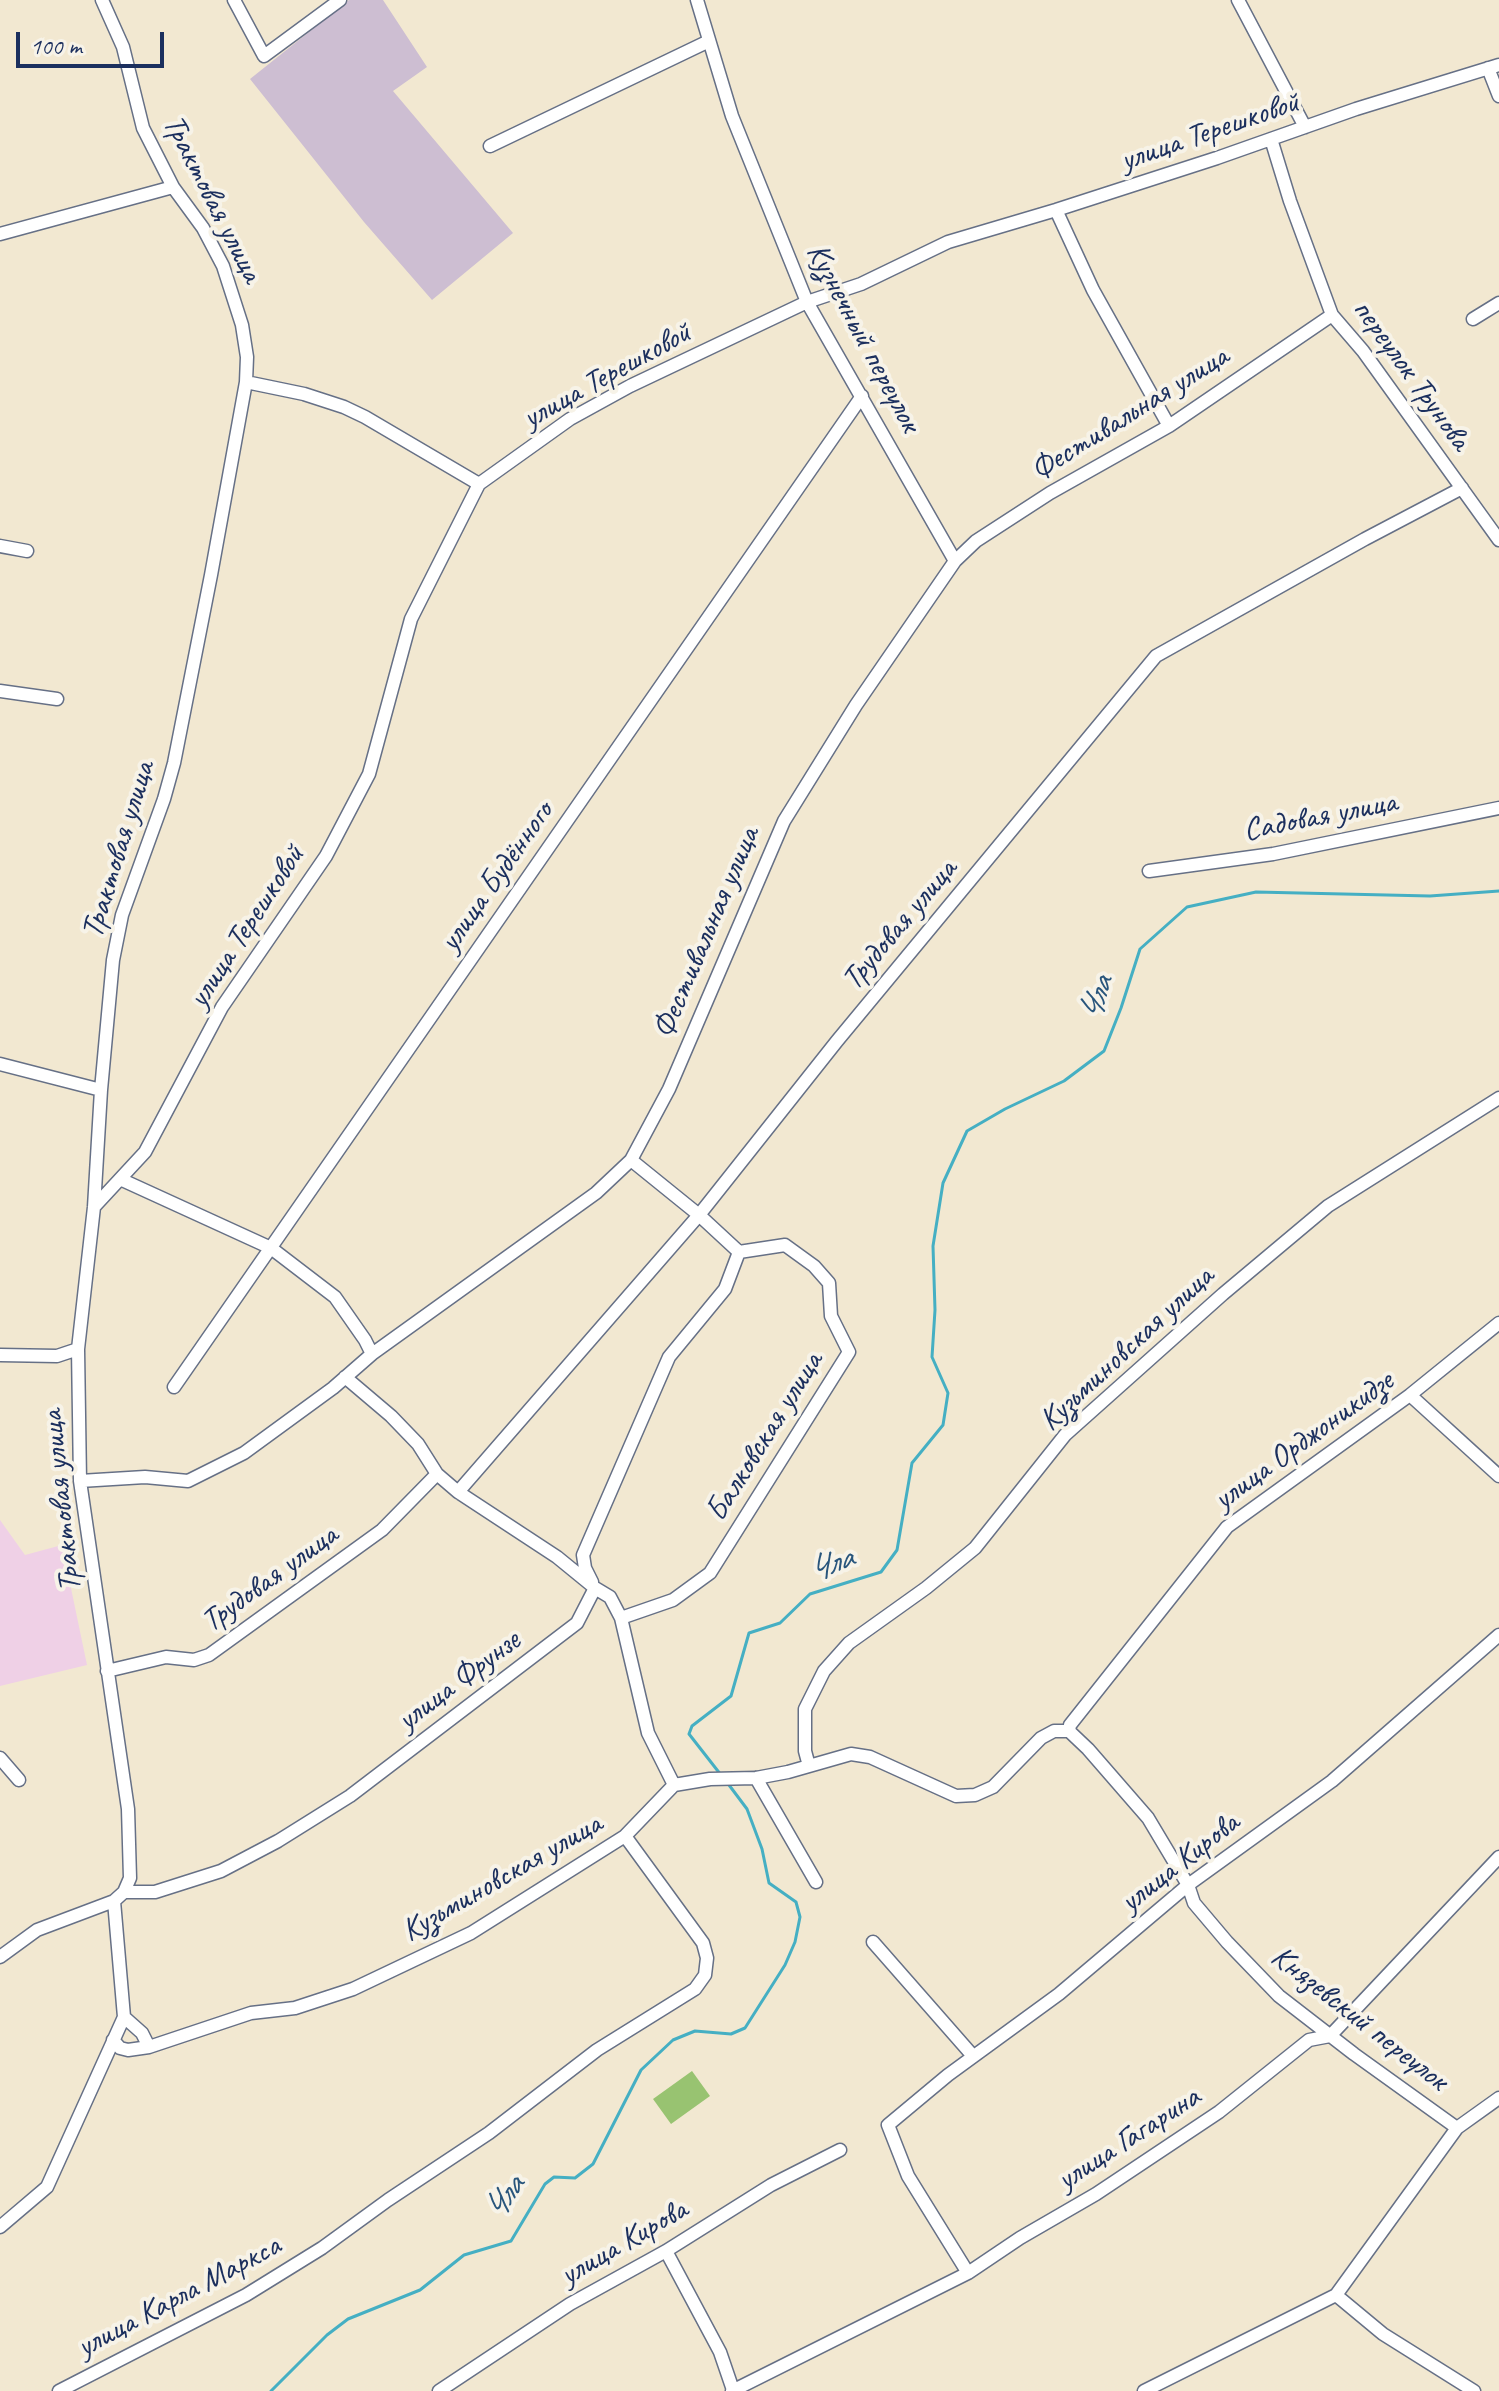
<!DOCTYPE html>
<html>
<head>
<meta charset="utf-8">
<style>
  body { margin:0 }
  #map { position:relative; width:1499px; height:2391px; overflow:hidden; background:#f2e8d1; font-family:Caveat,sans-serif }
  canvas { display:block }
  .scale { position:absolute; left:16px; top:32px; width:148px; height:36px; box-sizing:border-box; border:4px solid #1b2f5e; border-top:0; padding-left:10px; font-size:24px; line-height:28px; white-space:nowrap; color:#1b2f5e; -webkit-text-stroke:6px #f7f3e8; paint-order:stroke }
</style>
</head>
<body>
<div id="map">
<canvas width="1499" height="2391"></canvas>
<div class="scale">100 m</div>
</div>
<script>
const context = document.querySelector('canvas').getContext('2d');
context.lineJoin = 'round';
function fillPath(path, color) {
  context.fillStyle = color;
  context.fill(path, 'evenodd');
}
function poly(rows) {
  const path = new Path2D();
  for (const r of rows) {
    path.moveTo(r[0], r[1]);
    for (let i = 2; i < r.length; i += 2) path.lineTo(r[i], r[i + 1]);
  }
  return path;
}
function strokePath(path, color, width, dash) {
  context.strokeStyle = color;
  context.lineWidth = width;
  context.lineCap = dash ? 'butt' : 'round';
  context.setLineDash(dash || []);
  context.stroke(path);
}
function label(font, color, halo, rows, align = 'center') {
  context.font = font + ' Caveat,sans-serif';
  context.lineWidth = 8;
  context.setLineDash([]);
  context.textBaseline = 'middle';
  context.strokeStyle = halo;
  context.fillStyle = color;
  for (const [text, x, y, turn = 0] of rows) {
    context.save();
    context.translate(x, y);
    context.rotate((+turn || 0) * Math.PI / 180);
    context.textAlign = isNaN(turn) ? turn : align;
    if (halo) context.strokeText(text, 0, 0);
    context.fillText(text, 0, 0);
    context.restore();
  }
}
fillPath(poly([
  [0,1520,25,1555,62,1545,87,1665,0,1686]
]), '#efd0e6');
fillPath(poly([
  [349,0,383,0,427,67,393,91,513,233,432,300,364,222,250,79]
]), '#cdbed2');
fillPath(poly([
  [692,2071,710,2096,671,2124,653,2099]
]), '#98c371');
strokePath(poly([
  [721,1775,689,1734,692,1726,731,1696,749,1633,780,1623,810,1594,881,1572,897,1550,912,1463,943,1425,948,1393,932,1357,935,1310,933,1246,943,1183,967,1131,1005,1109,1064,1081,1104,1051,1121,1008,1140,949,1187,907,1256,892,1430,896,1499,891],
  [271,2391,327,2335,348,2319,420,2290,464,2255,511,2241,545,2184,554,2177,575,2178,593,2164,641,2070,673,2040,695,2031,731,2034,745,2028,785,1965,795,1942,800,1917,796,1902,769,1883,762,1849,747,1809,726,1781]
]), '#45afc3', 3);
const minor = poly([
  [102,0,123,47,143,128,173,187,203,228,223,266,242,325,247,357,246,382,211,575,174,763,164,799,122,915,113,960,101,1090,94,1207,78,1349,80,1481,128,1809,130,1878,124,1892],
  [234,0,264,56,340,0],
  [697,0,732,116,807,302,955,561],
  [1238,0,1305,127],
  [1488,68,1499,96],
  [1271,139,1290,201,1332,315,1363,351,1499,540],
  [490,146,709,41],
  [1056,210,1093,290,1169,426],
  [0,234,173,187],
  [1473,319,1499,303],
  [246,382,304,394,344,407,365,417,479,484],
  [0,546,27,551],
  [0,691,57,699],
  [1149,871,1273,854,1499,808],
  [0,1064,101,1090],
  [120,1179,271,1248,335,1297,365,1340,372,1354],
  [94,1207,145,1152,222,1007,326,856,369,774,411,619,479,484,570,419,630,386,807,302,861,284,948,242,1056,210,1217,158,1356,109,1499,65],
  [0,1355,57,1356,78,1349],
  [345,1377,391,1416,418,1444,437,1474,458,1492,557,1557,595,1588,610,1597,621,1618,648,1733,674,1785],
  [174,1387,862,396],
  [1410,1395,1499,1476],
  [80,1481,145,1477,188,1481,244,1453,333,1388,372,1354,596,1193,631,1160,669,1089,784,821,856,705,955,561,976,541,1050,493,1169,426,1332,315],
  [458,1492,699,1215,837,1041,1156,656,1365,539,1462,488],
  [592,1582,585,1568,583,1555,669,1357,725,1289,739,1252],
  [621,1618,673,1600,710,1573,849,1352,831,1316,829,1283,814,1266,785,1245,739,1252,699,1215,631,1160],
  [107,1671,166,1657,194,1660,209,1655,382,1530,437,1474],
  [1069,1731,1070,1725,1227,1527,1410,1395,1499,1323],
  [0,1758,19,1780],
  [809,1766,805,1751,805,1709,824,1671,849,1643,926,1588,975,1548,1065,1435,1223,1294,1328,1206,1499,1098],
  [756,1778,816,1882],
  [674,1785,710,1779,756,1778,788,1772,851,1754,870,1757,956,1796,975,1795,993,1787,1041,1738,1054,1731,1069,1731,1088,1749,1148,1818,1188,1885,1194,1903,1227,1942,1279,1996,1354,2054,1457,2128],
  [873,1942,973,2056],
  [0,1957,37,1930,114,1901,124,1892,155,1892,221,1871,278,1841,350,1796,577,1623,595,1588],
  [124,2017,142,2033,149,2047,251,2013,295,2008,353,1989,471,1933,625,1836,674,1785],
  [113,2040,120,2048,128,2050,149,2047],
  [0,2227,47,2187,124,2017,114,1901],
  [666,2251,720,2352,733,2390],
  [968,2273,908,2176,888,2125,948,2075,1059,1994,1188,1885,1332,1781,1499,1635],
  [1336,2295,1383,2334,1474,2391],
  [59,2391,246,2295,322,2248,388,2200,489,2133,597,2050,695,1989,705,1975,707,1958,703,1943,625,1836],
  [439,2391,570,2304,666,2251,771,2185,840,2150],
  [732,2391,968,2273,1020,2238,1096,2194,1219,2112,1309,2040,1330,2036,1499,1857],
  [1144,2391,1336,2295,1457,2128,1499,2098]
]);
strokePath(minor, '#667086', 15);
strokePath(minor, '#fff', 12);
label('32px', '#1b2f5e', '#f7f3e8', [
  ["улица Терешковой",1210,132,-19],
  ["Трактовая улица",212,199,63],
  ["Кузнечный переулок",863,338,62],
  ["переулок Трунова",1411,375,54],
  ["улица Терешковой",607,376,-29],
  ["Фестивальная улица",1130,414,-32],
  ["Садовая улица",1320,817,-11],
  ["Трактовая улица",119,850,-73],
  ["улица Будённого",497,877,-55],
  ["Трудовая улица",900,925,-50],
  ["улица Терешковой",247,927,-57],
  ["Фестивальная улица",707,933,-67],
  ["Кузьминовская улица",1127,1349,-43],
  ["Балковская улица",765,1437,-58],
  ["улица Орджоникидзе",1304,1441,-36],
  ["Трактовая улица",62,1501,-96],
  ["Трудовая улица",270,1579,-36],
  ["улица Фрунзе",459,1681,-37],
  ["улица Кирова",1180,1863,-38],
  ["Кузьминовская улица",502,1878,-30],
  ["Князевский переулок",1359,2019,38],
  ["улица Гагарина",1129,2139,-33],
  ["улица Кирова",624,2243,-30],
  ["улица Карла Маркса",179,2297,-28]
]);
label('italic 34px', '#28557c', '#f7f3e8', [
  ["Чла",1097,999,-71],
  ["Чла",831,1565,-21],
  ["Чла",505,2198,-54]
]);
</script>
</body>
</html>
